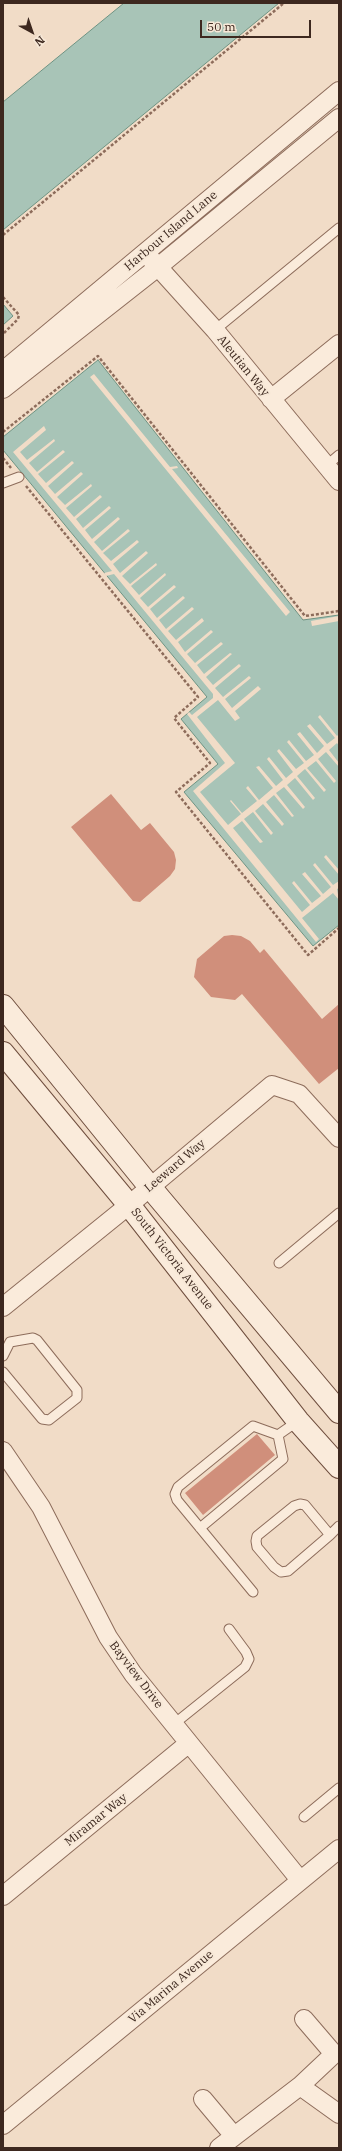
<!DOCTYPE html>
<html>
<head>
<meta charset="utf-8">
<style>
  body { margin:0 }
  #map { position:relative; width:342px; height:2151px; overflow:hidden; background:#f1dcc7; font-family:"IBM Plex Serif",serif }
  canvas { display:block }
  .frame { position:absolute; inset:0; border:4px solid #3d281f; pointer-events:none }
  .north { position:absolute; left:12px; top:12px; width:40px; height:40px; -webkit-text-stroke:3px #f7e8d7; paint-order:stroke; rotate:140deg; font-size:11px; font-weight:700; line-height:16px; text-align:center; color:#3d281f }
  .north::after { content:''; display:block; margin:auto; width:14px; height:18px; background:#3d281f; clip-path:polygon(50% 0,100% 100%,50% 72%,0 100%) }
  .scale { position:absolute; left:200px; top:20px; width:111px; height:18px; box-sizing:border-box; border:2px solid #3d281f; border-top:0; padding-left:5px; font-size:12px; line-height:14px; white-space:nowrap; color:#3d281f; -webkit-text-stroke:3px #f7e8d7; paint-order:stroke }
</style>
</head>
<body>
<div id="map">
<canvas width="342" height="2151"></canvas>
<div class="frame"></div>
<div class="north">N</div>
<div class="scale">50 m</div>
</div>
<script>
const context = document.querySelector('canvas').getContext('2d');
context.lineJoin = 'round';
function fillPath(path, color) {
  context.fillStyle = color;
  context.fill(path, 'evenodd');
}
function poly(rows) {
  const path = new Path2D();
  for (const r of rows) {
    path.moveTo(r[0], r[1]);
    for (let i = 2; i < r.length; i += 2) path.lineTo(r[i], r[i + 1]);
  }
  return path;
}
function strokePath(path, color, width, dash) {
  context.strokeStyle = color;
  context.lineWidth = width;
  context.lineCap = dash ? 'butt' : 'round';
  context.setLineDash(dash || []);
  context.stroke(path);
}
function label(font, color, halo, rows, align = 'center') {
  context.font = font + ' "IBM Plex Serif",serif';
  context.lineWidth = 4;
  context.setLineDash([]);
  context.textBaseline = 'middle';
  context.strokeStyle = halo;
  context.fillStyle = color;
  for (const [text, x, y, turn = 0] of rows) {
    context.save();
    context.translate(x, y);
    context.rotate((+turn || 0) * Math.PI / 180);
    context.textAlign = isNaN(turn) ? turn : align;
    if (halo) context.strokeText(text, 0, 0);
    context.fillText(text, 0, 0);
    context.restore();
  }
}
const water = poly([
  [124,3,279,3,3,230,3,102,124,3],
  [3,304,13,316,3,325,3,304],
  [98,360,303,620,339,615,339,925,313,946,184,792,218,764,181,719,207,697,3,450,3,437,98,360]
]);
fillPath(water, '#a8c4b7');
strokePath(water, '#6e9383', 1);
fillPath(poly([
  [94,374,170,467,177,466,178,468,172,469,290,612,286,616,90,377],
  [44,426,46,430,20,452,27,460,54,439,55,441,29,463,37,472,63,450,65,452,38,474,46,483,72,461,74,463,48,486,55,494,81,472,83,474,57,497,65,505,91,484,92,486,66,508,74,517,100,495,102,497,76,519,83,528,109,506,111,508,85,530,92,539,118,517,120,519,94,542,102,551,128,529,130,531,103,553,111,561,137,540,139,542,113,564,120,573,146,551,148,553,122,576,130,584,156,563,157,565,131,586,139,595,165,573,166,575,140,598,148,607,174,585,176,587,150,609,157,618,183,596,185,598,159,620,166,629,192,607,194,609,168,631,176,640,202,618,204,621,178,642,185,652,211,630,213,632,187,654,195,663,221,642,223,644,197,665,204,674,230,653,232,654,206,677,213,685,239,664,241,666,215,688,223,697,249,676,251,678,225,699,232,708,258,686,261,689,235,711,240,718,235,721,218,700,197,717,235,763,200,792,228,825,241,814,230,801,231,800,242,813,257,801,246,788,248,786,259,800,273,788,256,767,259,766,276,786,283,780,267,759,269,757,286,778,293,772,277,751,279,749,296,769,304,763,287,742,289,740,306,761,314,755,297,734,300,732,317,753,324,746,307,726,310,724,327,744,335,738,318,717,320,715,337,736,339,734,339,746,337,743,329,750,339,763,339,767,326,752,318,759,336,781,334,783,316,761,307,768,326,790,324,792,305,769,297,776,315,798,313,800,295,778,287,785,305,807,303,809,284,787,276,793,294,816,292,817,274,795,266,802,284,824,282,826,263,804,255,811,273,833,271,835,253,812,244,819,263,842,260,843,242,821,233,828,302,912,310,905,292,883,294,881,312,903,321,896,302,874,305,872,323,894,331,887,313,865,315,863,333,885,339,881,339,888,337,889,339,900,333,893,302,918,319,939,316,942,193,791,225,763,187,714,189,712,192,715,213,698,213,694,114,574,106,576,104,573,112,571,13,452],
  [339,616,339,621,312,626,311,621],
  [326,855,339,870,339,875,324,857]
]), '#f1dcc7');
fillPath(poly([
  [111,794,141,830,150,823,174,852,176,860,175,869,170,876,140,902,133,901,71,827],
  [232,935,241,936,250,941,260,953,264,949,322,1019,339,1004,339,1068,319,1084,242,994,235,1000,211,997,194,977,197,959,224,936],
  [257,1434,275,1455,203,1515,185,1493]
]), '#d08f7b');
const lane = poly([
  [215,330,339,228],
  [326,466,339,455],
  [3,483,19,477],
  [279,1263,339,1213],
  [3,1356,10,1342],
  [3,1372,42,1419,49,1420,77,1398,77,1390,37,1340,33,1338,10,1342],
  [200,1528,283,1459,278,1435],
  [330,1535,305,1505,300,1504,294,1506,257,1536,256,1541,257,1547,274,1567,281,1572,288,1571,330,1535,339,1526],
  [253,1592,177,1500,175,1494,178,1487,253,1426,278,1435,298,1421],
  [174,1724,245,1667,249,1659,246,1652,229,1629],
  [304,1817,339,1788]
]);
const street = poly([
  [150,258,215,330,339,481],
  [3,371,339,91],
  [3,389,158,267,339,118],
  [271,399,339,344],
  [3,1307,129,1205,272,1085,299,1094,339,1138],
  [3,1451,41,1507,108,1637,133,1674,300,1880],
  [3,1896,189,1743],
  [300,2086,334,2054,304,2019],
  [203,2099,234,2136],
  [3,2125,339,1849],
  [219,2148,300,2086,339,2114]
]);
const secondary = poly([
  [3,1006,150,1187,339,1412],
  [3,1053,129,1205,298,1421,339,1467]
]);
strokePath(lane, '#8d6c5b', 11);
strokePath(street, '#8d6c5b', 20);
strokePath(secondary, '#6f4e3e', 24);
strokePath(poly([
  [3,235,284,3],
  [3,297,19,315,18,319,3,334],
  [3,432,98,356,305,616,339,611],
  [3,458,11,468],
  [26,486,198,697,174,718,210,763,176,792,308,955,339,928]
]), '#8d6c5b', 2.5, [3, 2]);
strokePath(lane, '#faebdb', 9);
strokePath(street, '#faebdb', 18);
strokePath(secondary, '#faebdb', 22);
label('12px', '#3d281f', '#f7e8d7', [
  ["Harbour Island Lane",171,231,-40],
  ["Aleutian Way",243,366,51],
  ["Leeward Way",175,1166,-40],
  ["South Victoria Avenue",172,1259,52],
  ["Bayview Drive",136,1675,53],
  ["Miramar Way",96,1820,-39],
  ["Via Marina Avenue",171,1987,-40]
]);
</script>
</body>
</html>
